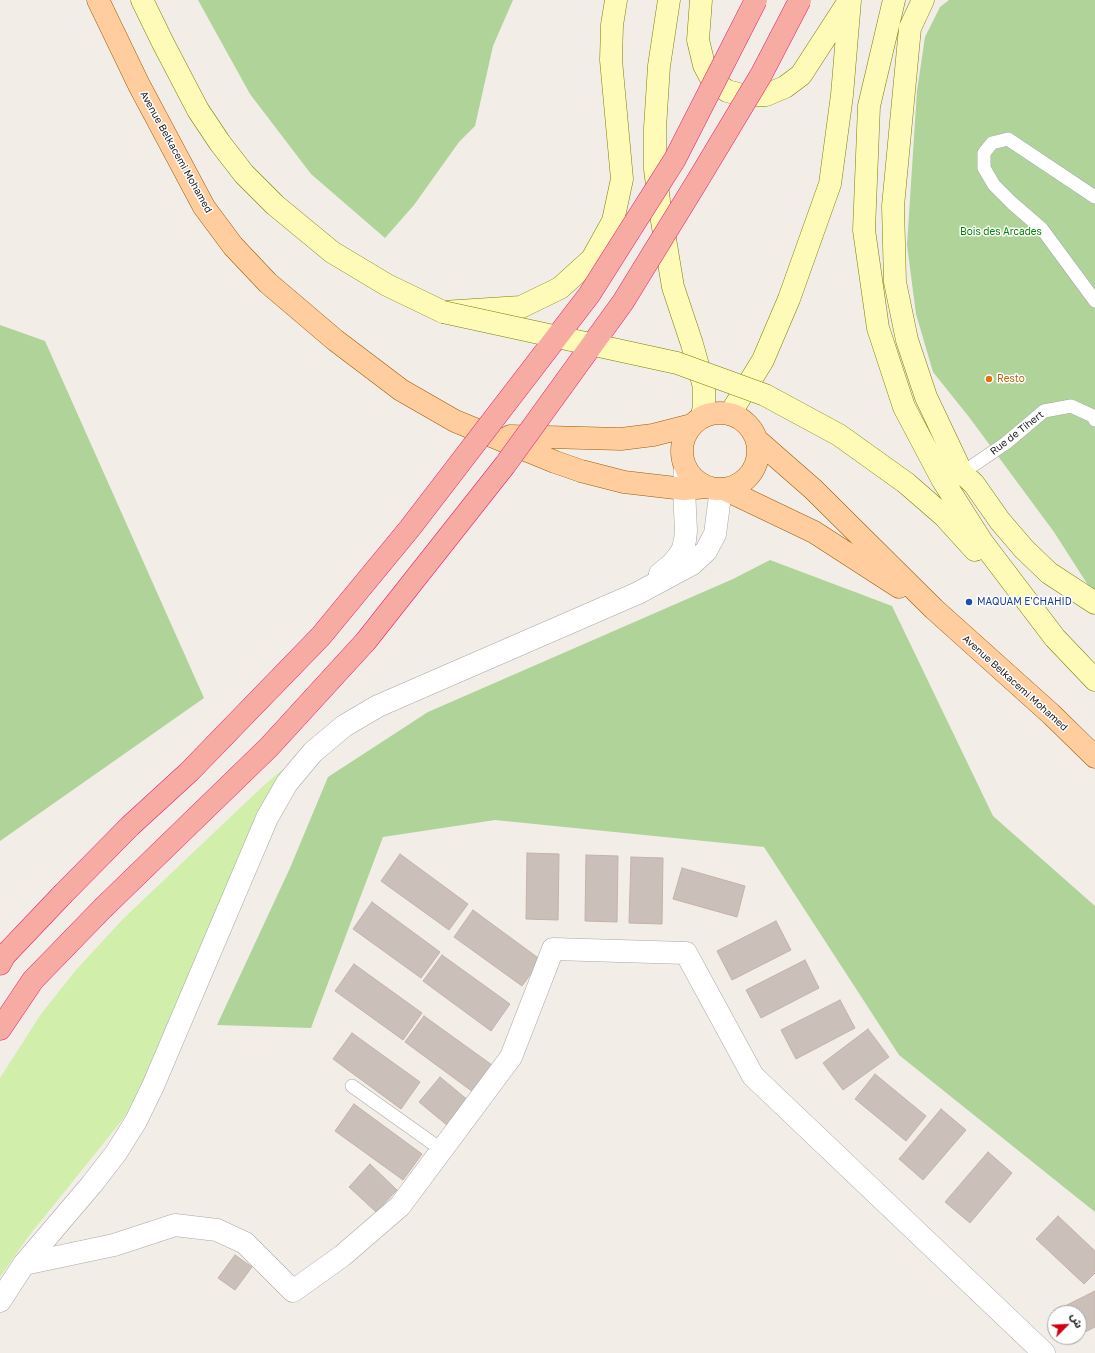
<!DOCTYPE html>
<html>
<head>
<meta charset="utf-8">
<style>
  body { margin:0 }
  #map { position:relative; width:1095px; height:1353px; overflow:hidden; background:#f2ede7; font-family:"Golos Text","Noto Sans Arabic",sans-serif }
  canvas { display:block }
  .north { position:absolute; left:1047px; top:1305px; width:40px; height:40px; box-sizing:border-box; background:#fff; border:1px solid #a6a6a6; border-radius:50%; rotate:66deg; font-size:11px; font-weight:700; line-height:16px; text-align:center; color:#212121 }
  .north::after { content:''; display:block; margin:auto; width:14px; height:18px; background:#d10012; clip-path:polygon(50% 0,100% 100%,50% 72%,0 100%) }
</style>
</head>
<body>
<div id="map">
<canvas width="1095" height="1353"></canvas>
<div class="north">ش</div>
</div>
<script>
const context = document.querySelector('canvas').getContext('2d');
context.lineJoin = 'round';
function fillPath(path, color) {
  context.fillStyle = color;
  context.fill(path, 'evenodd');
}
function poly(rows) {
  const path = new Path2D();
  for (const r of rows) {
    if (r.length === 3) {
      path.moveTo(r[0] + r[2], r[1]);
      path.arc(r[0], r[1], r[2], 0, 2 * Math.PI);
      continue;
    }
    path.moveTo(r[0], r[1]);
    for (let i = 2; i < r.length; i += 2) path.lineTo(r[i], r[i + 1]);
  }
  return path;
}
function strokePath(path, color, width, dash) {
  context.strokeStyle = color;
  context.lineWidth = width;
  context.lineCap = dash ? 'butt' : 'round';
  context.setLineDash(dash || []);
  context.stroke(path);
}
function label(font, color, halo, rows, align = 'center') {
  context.font = font + ' "Golos Text",sans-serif';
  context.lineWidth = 3;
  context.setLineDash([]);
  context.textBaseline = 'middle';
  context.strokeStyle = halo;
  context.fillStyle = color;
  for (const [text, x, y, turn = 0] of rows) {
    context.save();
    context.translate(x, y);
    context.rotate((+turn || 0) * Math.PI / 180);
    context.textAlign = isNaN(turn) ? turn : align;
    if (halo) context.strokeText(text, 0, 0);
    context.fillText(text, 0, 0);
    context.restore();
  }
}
fillPath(poly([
  [283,769,148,1080,123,1119,28,1237,0,1277,0,1078,41,1014,76,970,123,919,261,788]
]), '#d1eeaa');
fillPath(poly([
  [198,0,513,0,493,46,475,126,459,142,414,205,385,238,311,174,250,94],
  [949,0,1095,0,1095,596,1054,532,969,417,933,372,916,314,907,245,917,91,925,37,940,7],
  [0,325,45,341,204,698,0,841],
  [770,560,892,606,993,816,1095,906,1095,1212,899,1055,764,847,495,820,383,837,311,1028,217,1025,290,868,328,777,428,712,733,579]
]), '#afd399');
const building = poly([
  [527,853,559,854,558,920,526,919,527,853],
  [400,854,468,904,449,930,381,881,400,854],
  [586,855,618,856,617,922,585,921,586,855],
  [631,857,663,858,662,924,629,923,631,857],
  [682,868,745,886,737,917,673,899,682,868],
  [372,902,440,952,421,978,353,929,372,902],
  [473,910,541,960,522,986,454,937,473,910],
  [776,921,791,950,732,980,717,951,776,921],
  [442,955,510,1004,491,1031,423,981,442,955],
  [805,960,819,988,761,1018,746,990,805,960],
  [354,964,422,1013,403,1040,335,991,354,964],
  [840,1000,855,1028,796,1059,781,1030,840,1000],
  [424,1016,492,1065,473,1092,405,1042,424,1016],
  [868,1029,889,1057,843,1090,823,1063,868,1029],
  [352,1033,420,1082,401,1109,333,1059,352,1033],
  [875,1074,926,1116,906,1141,855,1099,875,1074],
  [440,1077,469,1101,448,1126,419,1102,440,1077],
  [354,1104,422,1154,403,1180,335,1131,354,1104],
  [941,1109,966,1130,923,1180,899,1159,941,1109],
  [988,1152,1012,1173,970,1223,945,1202,988,1152],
  [370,1164,397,1190,376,1212,349,1187,370,1164],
  [1058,1216,1095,1251,1095,1273,1084,1284,1036,1239,1058,1216],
  [235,1255,252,1267,235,1290,218,1278,235,1255],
  [1095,1291,1095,1327,1079,1335,1079,1313,1059,1313,1057,1310,1095,1291]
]);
fillPath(building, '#cabfb9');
strokePath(building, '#c4b2a8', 1);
const service = poly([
  [1095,197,1008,139,992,143,984,153,984,168,994,185,1012,203,1042,229,1095,301],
  [962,473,1006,443,1044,411,1071,406,1093,416,1095,420],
  [352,1086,442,1150]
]);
const minor = poly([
  [24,1264,114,1245,175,1225,217,1230,245,1243,293,1291,342,1256,400,1206,511,1057,553,949,686,953,753,1076,1044,1353]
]);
const tertiary = poly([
  [660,574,672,564,678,557,683,549,685,540,686,531,684,489,685,466],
  [0,1301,24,1264,92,1184,116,1153,136,1121,153,1086,267,818,287,783,313,752,344,726,378,706,638,593,692,564,706,551,715,534,721,489]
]);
const secondary = poly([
  [142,0,163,43,198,110,220,143,244,174,275,205,332,252,387,285,443,312,521,307,560,288,592,259,613,221,622,179,611,60,612,25,616,0],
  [669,0,659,66,655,128,655,169,660,209,673,287,692,344,704,387,704,405,702,417],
  [701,0,698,40,704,65,712,80,727,91,746,96,766,95,785,87,801,75,847,4],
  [894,0,869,106,864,230,878,328,904,407,942,479,982,542,1055,638,1095,680],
  [923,0,910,28,893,206,895,282,907,340,926,397,962,473,974,484,1000,521,1024,549,1049,573,1095,603],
  [730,414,763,360,789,299,830,184,842,95,850,0],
  [906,483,944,516,975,550]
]);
const primary = poly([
  [98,0,139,85,204,207,233,246,268,283,335,340,401,390,455,421,555,462,581,471,624,482,684,489,707,487],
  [720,451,38],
  [510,436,621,439,653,435,692,425],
  [757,440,813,489,934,609,1051,714,1095,757],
  [724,489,814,532,899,587]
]);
const trunk = poly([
  [0,964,5,955,62,895],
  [0,1029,33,980,103,908]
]);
strokePath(service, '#a8a8a8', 14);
strokePath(minor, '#a8a8a8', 23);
strokePath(tertiary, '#a8a8a8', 23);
strokePath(secondary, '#7c7f00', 23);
strokePath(primary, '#9d5c00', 23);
strokePath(trunk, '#e71c73', 23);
strokePath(service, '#fff', 13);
strokePath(minor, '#fff', 22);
strokePath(tertiary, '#fff', 22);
strokePath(secondary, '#fefbb8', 22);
strokePath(primary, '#ffcd9e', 22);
strokePath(trunk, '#f6aca2', 22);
const secondaryBridge = poly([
  [443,312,677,363,765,395,839,435,906,483]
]);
const trunkBridge = poly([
  [62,895,130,826,189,772,321,636,410,528,589,295,675,159,756,0],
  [103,908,269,747,366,641,505,465,623,302,698,180,761,75,800,0]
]);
strokePath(secondaryBridge, '#7c7f00', 23, []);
strokePath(trunkBridge, '#e71c73', 23, []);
strokePath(secondaryBridge, '#fefbb8', 22);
strokePath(trunkBridge, '#f6aca2', 22);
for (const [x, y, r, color] of [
  [989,379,4,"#e8710a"],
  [969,602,4,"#1a4fb4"]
]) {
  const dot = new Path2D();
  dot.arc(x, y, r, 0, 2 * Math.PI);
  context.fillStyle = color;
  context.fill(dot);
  strokePath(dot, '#fff', 1.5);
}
label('10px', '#212121', '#fff', [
  ["Avenue Belkacemi Mohamed",176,152,61],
  ["Rue de Tihert",1017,433,-38],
  ["Avenue Belkacemi Mohamed",1015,683,42]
]);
label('10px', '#048904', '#fff', [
  ["Bois des Arcades",1001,232]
]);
label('10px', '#c56008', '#fff', [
  ["Resto",997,379]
], 'left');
label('10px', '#164399', '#fff', [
  ["MAQUAM E'CHAHID",977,602]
], 'left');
</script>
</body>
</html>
